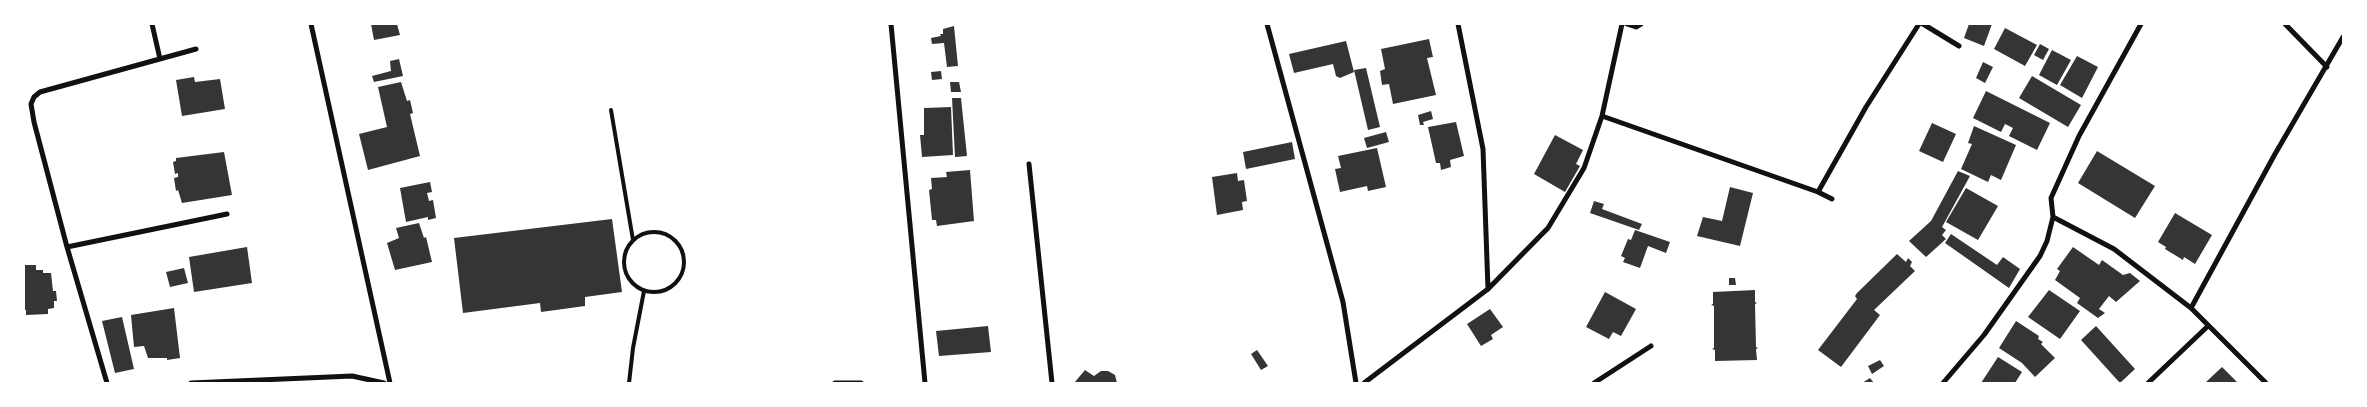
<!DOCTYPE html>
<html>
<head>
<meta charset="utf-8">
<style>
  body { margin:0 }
  #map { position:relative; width:2367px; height:407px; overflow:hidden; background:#fff; font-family:"Noto Sans",sans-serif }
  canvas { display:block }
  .frame { position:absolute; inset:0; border:25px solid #fff; pointer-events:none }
</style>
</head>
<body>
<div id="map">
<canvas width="2367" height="407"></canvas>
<div class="frame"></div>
</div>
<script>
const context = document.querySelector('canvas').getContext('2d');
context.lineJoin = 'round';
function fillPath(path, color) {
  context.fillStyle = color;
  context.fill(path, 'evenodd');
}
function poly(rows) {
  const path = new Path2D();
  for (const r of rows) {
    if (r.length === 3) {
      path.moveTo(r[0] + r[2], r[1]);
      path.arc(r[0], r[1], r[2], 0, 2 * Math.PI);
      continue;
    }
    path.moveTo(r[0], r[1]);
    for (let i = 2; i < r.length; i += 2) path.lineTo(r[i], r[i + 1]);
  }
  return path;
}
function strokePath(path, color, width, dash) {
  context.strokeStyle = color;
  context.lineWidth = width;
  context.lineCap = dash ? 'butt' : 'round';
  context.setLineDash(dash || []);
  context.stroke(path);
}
fillPath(poly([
  [371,24,397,24,400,35,374,40],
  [1969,24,1992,24,1984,46,1964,38],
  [954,26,958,66,947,67,944,43,932,44,931,38,941,36,940,34,943,34,943,29],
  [2005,28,2037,45,2025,66,1994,49],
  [1429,39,1433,57,1427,58,1436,95,1393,104,1389,84,1382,85,1380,71,1385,69,1381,49],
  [1346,41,1354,72,1340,78,1336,76,1333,64,1294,73,1289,54],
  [2040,44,2049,49,2043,60,2034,55],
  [2052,50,2071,60,2057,85,2039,75],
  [2077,56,2098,67,2082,98,2060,85],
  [399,59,403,76,374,82,372,76,391,71,390,61],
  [1983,62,1993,67,1985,83,1976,78],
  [1366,68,1380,127,1368,130,1354,70],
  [941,71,942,79,932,80,931,72],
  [2032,76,2081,105,2068,127,2019,98],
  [194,77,195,82,220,79,225,109,182,116,176,80],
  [401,82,407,101,410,100,413,113,410,114,420,156,368,170,359,134,387,127,378,87],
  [950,82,959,82,961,92,951,92],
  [1986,91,2050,123,2037,150,2009,136,2013,128,2005,124,2001,132,1973,118],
  [952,98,961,98,967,156,955,157],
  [951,107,953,155,922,157,920,135,924,135,924,108],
  [1431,111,1433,119,1423,122,1424,125,1420,125,1418,115],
  [1456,122,1464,156,1450,160,1451,167,1441,170,1440,163,1436,163,1428,127],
  [1932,123,1956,134,1943,162,1919,151],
  [1974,126,2016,145,2001,180,1991,175,1988,182,1961,169,1972,144,1968,143],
  [1386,132,1389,142,1367,148,1364,138],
  [1555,135,1583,150,1576,164,1580,166,1565,192,1534,174],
  [1292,142,1295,159,1246,169,1243,152],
  [1377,148,1386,187,1368,191,1367,186,1340,192,1335,169,1341,168,1338,156],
  [2097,151,2155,186,2135,218,2078,183],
  [224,152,232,195,182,203,178,190,176,191,174,178,178,177,178,173,175,174,173,162,176,161,176,158],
  [970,170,974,221,937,226,936,220,932,220,929,190,932,189,931,178,947,177,946,172],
  [1958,171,1970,176,1942,227,1946,230,1942,235,1946,239,1926,257,1909,241,1931,221],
  [1237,173,1238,181,1244,180,1247,201,1242,202,1243,210,1217,215,1212,177],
  [430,182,432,192,427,193,429,201,433,200,436,218,428,220,428,217,406,222,400,188],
  [1730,187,1753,193,1740,246,1697,236,1703,217,1722,221],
  [1966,188,1998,206,1978,240,1946,222],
  [1594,201,1604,204,1602,209,1642,224,1639,230,1590,213],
  [2175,213,2212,235,2195,264,2184,257,2183,260,2165,249,2166,247,2158,242],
  [612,219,622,292,585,297,585,306,541,312,540,303,463,313,454,238],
  [419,223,424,238,426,237,432,262,395,270,387,243,399,238,396,228],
  [1635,230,1670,242,1666,253,1648,246,1640,268,1623,262,1625,258,1621,256,1628,239,1631,240],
  [1951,234,1997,265,2003,257,2020,269,2009,288,1945,243],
  [247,247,252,283,194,292,189,257],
  [2073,247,2099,265,2102,260,2123,275,2130,273,2140,281,2116,302,2109,296,2099,309,2105,313,2098,318,2077,303,2080,298,2055,280,2060,271,2057,269],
  [1897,254,1906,262,1908,258,1912,262,1910,266,1915,271,1874,310,1880,315,1841,367,1818,350,1857,299,1855,296,1857,293],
  [24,265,36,265,36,270,43,270,43,273,51,273,53,291,56,291,57,301,54,301,54,308,48,309,48,314,26,315,26,310,24,310],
  [184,268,188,283,170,287,166,272],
  [1729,278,1735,278,1736,285,1729,285],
  [1755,290,1755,302,1757,303,1755,304,1756,347,1758,348,1756,349,1757,360,1715,361,1715,350,1712,349,1714,348,1714,306,1711,305,1713,304,1713,292],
  [2049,290,2080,311,2060,339,2028,317],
  [1605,292,1636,309,1621,336,1613,332,1609,339,1586,327],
  [174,308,180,358,167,360,167,358,148,358,144,346,134,347,131,315],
  [1490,309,1503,327,1491,335,1493,339,1481,346,1467,324],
  [122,317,134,369,115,373,102,321],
  [2016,321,2039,336,2038,339,2043,342,2041,344,2055,358,2035,377,2022,363,1999,348],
  [988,326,991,352,939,356,936,331],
  [2096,326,2135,369,2120,383,2081,340],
  [1257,350,1268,366,1261,370,1251,354],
  [1998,357,2022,372,2015,383,1981,383],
  [1880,360,1884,366,1872,374,1868,366],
  [2222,367,2238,383,2205,383],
  [1085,370,1094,376,1101,371,1108,371,1115,375,1117,383,1074,383],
  [1870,378,1874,383,1862,383]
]), '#353535');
strokePath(poly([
  [611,110,633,240],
  [654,262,30],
  [629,383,633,348,644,291]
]), '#111', 4);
strokePath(poly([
  [152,24,160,59],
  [311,24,390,383],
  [891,24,925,383],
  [1267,24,1343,302,1356,383],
  [1458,24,1483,149,1488,289],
  [1627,24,1636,27,1641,24],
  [1923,24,1959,46],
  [2285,24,2327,67],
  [1602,116,1818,192,1832,199],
  [1029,164,1052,383],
  [1818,192,1866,107,1919,24],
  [2053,217,2114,249,2191,308,2266,383],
  [67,247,34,122,31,104,34,97,40,92,196,49],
  [2191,308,2275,154,2343,37],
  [107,383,67,247,227,214],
  [191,383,352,376,384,383],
  [835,383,861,383],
  [1364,383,1488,289,1548,228,1584,168,1602,116,1622,24],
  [1594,383,1651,346],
  [1943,383,1984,335,2040,256,2047,241,2053,217,2051,198,2079,136,2141,24],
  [2148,383,2208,326]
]), '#111', 5);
</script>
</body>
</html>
